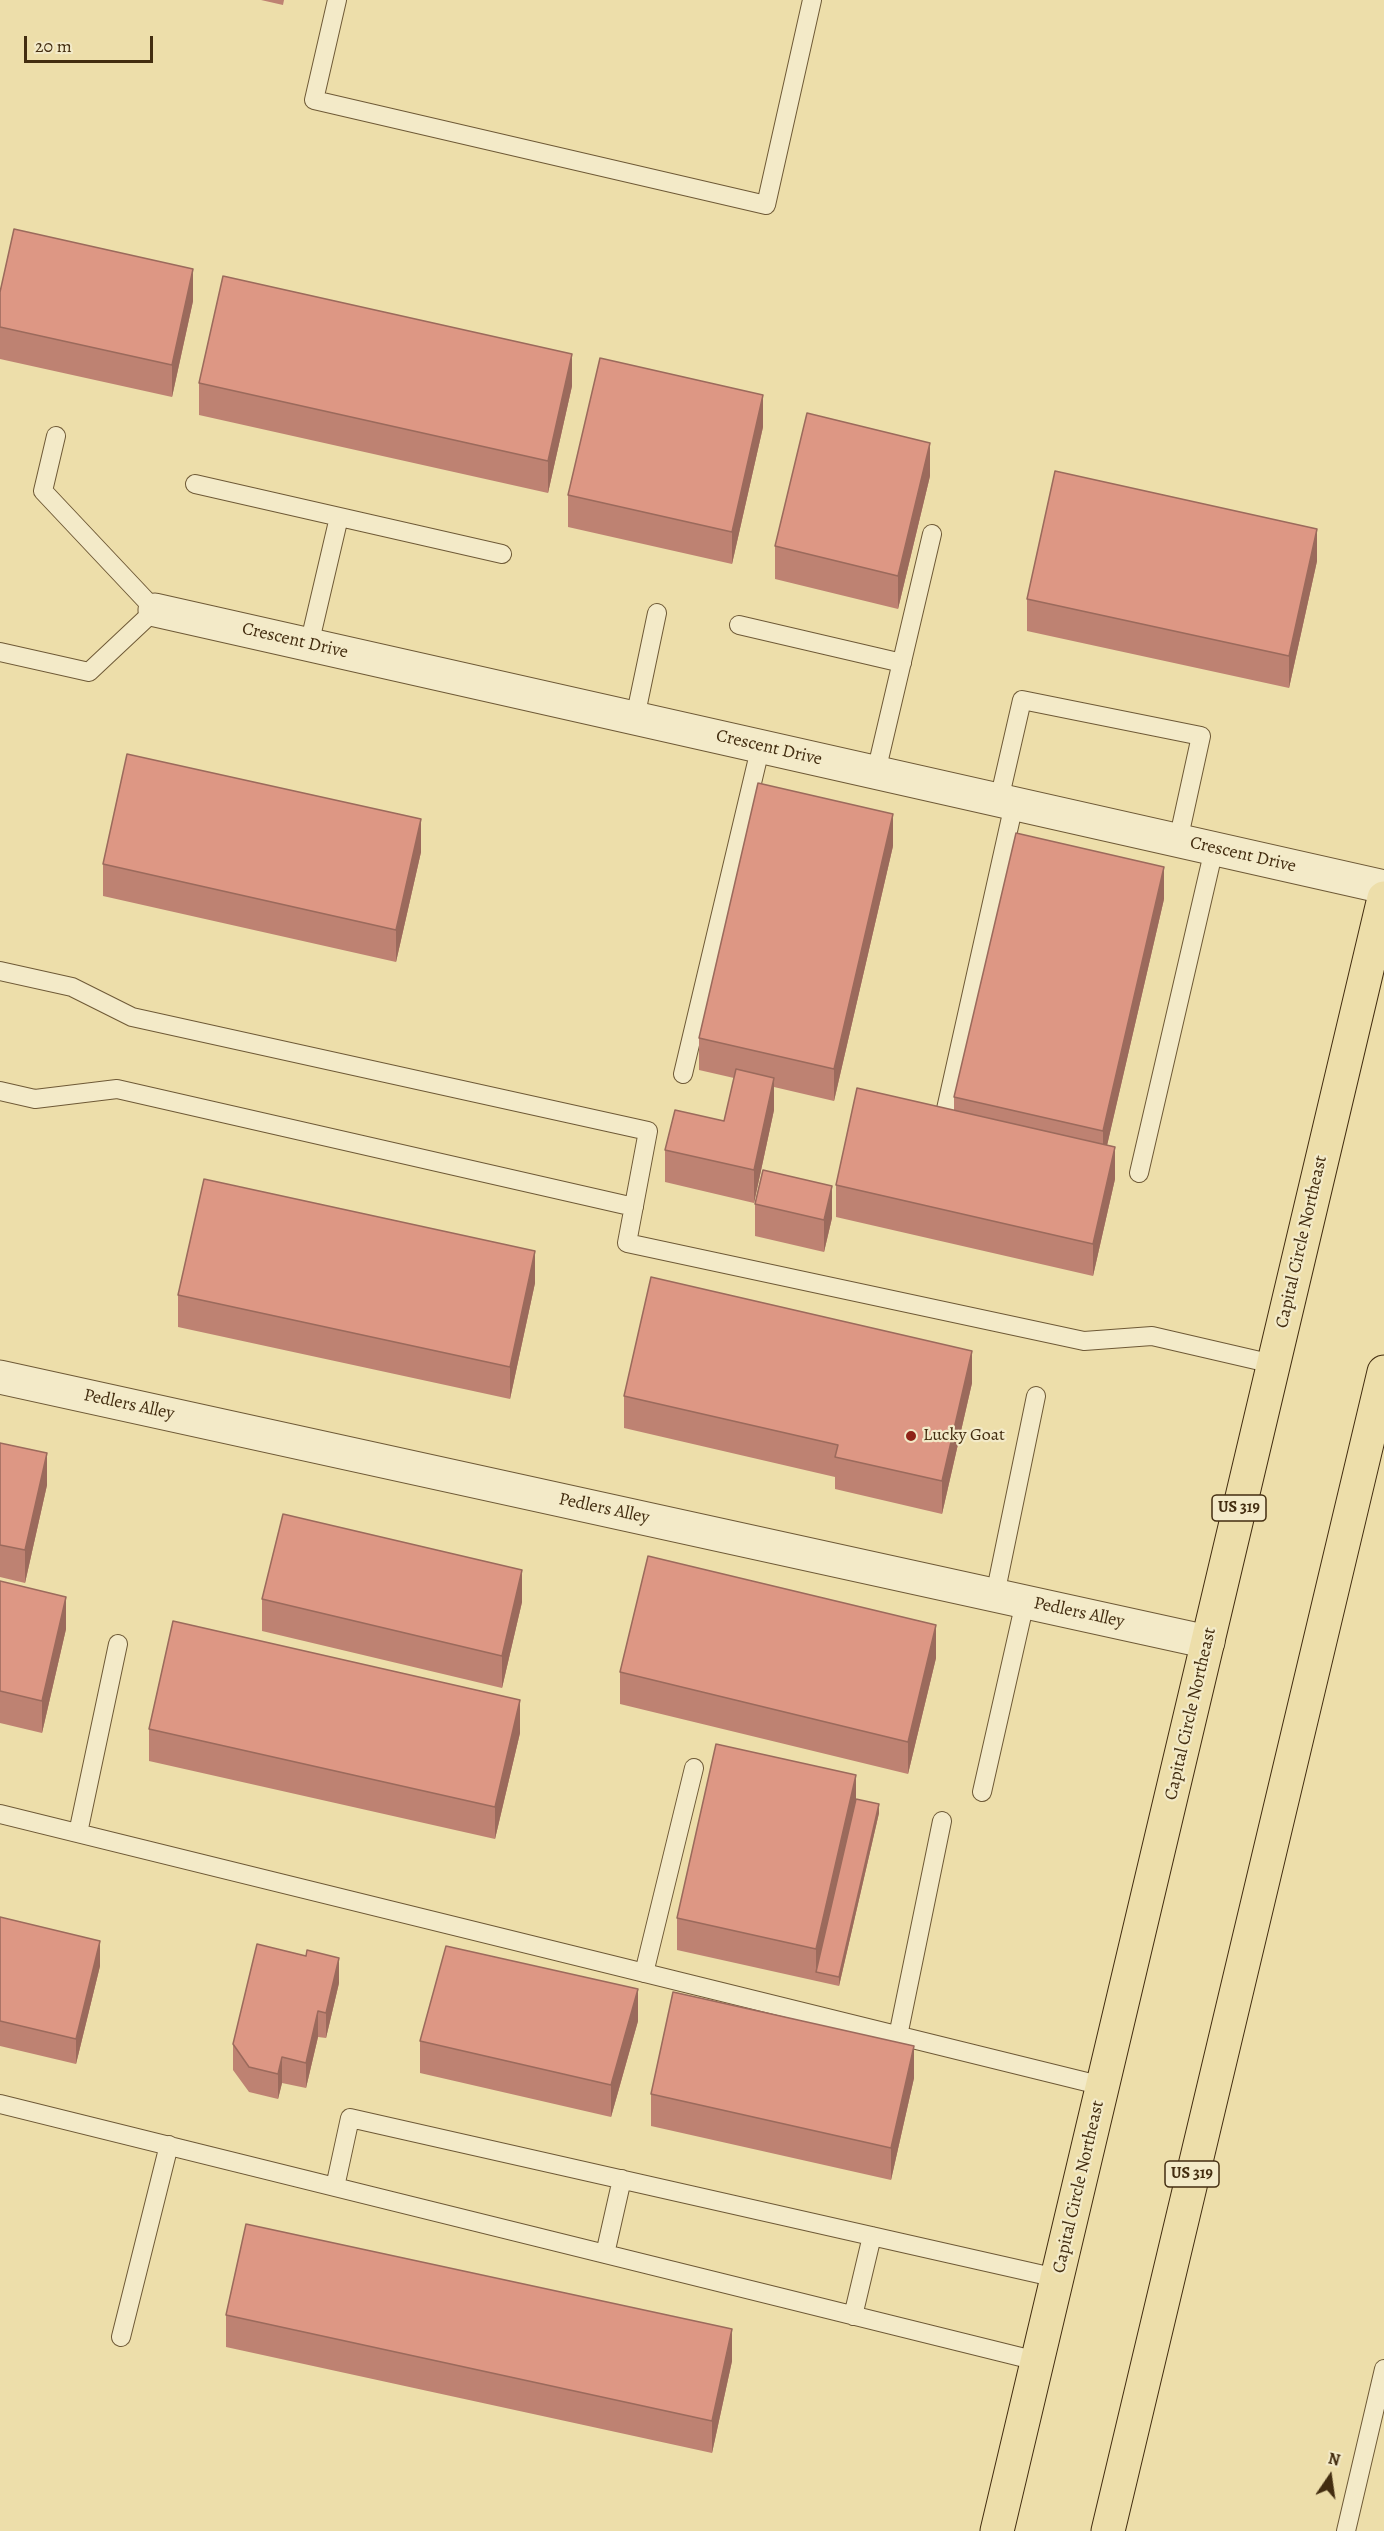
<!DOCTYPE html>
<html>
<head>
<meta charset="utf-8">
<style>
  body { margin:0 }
  #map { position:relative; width:1384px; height:2531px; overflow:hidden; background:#eddeaa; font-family:Alegreya,serif }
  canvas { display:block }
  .north { position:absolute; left:1300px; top:2447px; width:60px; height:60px; -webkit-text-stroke:4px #f3eac8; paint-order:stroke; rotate:13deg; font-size:16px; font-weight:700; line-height:24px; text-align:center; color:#432d10 }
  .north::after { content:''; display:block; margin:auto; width:21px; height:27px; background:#432d10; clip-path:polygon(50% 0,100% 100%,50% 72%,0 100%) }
  .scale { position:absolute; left:24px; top:36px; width:129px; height:27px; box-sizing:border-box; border:3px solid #432d10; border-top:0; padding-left:8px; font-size:18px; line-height:21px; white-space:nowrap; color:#432d10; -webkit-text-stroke:4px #f3eac8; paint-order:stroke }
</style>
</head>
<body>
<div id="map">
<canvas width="1384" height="2531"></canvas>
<div class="north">N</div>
<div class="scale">20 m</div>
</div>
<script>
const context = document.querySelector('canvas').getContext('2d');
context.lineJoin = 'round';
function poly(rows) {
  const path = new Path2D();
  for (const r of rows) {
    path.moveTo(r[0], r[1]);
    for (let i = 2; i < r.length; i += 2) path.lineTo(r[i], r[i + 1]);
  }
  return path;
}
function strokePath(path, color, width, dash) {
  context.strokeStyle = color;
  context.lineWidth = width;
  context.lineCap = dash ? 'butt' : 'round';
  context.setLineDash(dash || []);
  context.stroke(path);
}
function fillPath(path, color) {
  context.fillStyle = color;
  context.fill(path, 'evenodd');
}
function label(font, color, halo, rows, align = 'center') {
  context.font = font + ' Alegreya,serif';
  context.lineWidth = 4.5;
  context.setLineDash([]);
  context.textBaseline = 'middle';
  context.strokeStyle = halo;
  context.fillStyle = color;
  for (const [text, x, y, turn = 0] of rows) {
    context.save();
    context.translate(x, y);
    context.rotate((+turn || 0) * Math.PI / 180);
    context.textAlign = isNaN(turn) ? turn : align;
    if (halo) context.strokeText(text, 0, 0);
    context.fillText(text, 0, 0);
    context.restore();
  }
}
const lane = poly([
  [337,0,314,100,766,205,812,0],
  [195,484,502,554],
  [739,625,902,663],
  [309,645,339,517],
  [0,652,89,672,155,610,43,491,56,436],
  [635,718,657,613],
  [876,772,932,534],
  [999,800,1022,700,1201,736,1178,841],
  [0,971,72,987,132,1017,648,1131,627,1243,1084,1341,1152,1336,1273,1364],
  [683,1074,761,745],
  [0,1091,35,1099,117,1089,634,1207],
  [942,1127,1014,804],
  [1139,1173,1214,849],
  [995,1595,1036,1396],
  [982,1792,1025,1602],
  [0,1814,1103,2086],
  [78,1833,118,1644],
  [644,1973,694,1768],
  [898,2036,942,1821],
  [0,2104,1037,2361],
  [335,2187,350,2118,1057,2278],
  [605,2254,622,2179],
  [853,2316,872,2236],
  [121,2337,169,2145],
  [1346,2531,1384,2369]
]);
const street = poly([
  [155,610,1384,887],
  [0,1377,1208,1642]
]);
const primary = poly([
  [997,2531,1384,898],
  [1108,2531,1384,1372]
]);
strokePath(lane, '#6e5936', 20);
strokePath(street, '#6e5936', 35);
strokePath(primary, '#432d10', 35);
strokePath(lane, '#f3eac8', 18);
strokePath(street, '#f3eac8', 33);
strokePath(primary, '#eddeaa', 33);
fillPath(poly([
  [261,0,284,0,283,5],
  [0,292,193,301,172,397,0,359],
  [199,383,572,386,548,493,199,415],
  [763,427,732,564,568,527,568,495],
  [930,476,898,609,775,579,775,546],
  [1317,561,1289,688,1027,631,1027,599],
  [893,846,834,1101,774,1087,774,1110,754,1203,665,1182,665,1150,724,1121,734,1078,699,1070,699,1038],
  [421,852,396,962,103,896,103,864],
  [1164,899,1107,1145,1115,1179,1093,1276,836,1217,836,1185,954,1111,954,1097],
  [755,1204,832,1218,824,1252,755,1236],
  [535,1283,510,1399,178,1327,178,1295],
  [972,1383,942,1514,835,1489,835,1477,624,1428,624,1396],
  [0,1443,47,1485,25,1583,0,1577],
  [0,1581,66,1629,42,1733,0,1723],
  [262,1599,522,1602,502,1688,262,1631],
  [936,1658,908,1774,620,1704,620,1672],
  [149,1729,520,1733,495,1839,149,1761],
  [856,1799,879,1813,839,1986,677,1950,677,1918],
  [0,1917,100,1966,76,2064,0,2046],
  [339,1983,326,2038,318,2037,306,2088,282,2083,278,2099,249,2092,233,2070,233,2044],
  [638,2021,611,2117,420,2073,420,2041],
  [914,2078,891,2180,651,2126,651,2094],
  [226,2315,732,2361,712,2453,226,2347]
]), '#be8272');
fillPath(poly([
  [193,269,193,301,172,397,172,365],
  [572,354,572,386,548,493,548,461],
  [763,395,763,427,732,564,732,532],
  [930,443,930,476,898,609,898,576],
  [1317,529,1317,561,1289,688,1289,656],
  [893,814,893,846,834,1101,834,1069],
  [421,819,421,852,396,962,396,930],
  [1164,867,1164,899,1103,1163,1103,1131],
  [774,1078,774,1110,754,1203,754,1170],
  [1115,1147,1115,1179,1093,1276,1093,1244],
  [832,1186,832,1218,824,1252,824,1220],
  [535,1251,535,1283,510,1399,510,1367],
  [972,1351,972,1383,942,1514,942,1481],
  [47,1453,47,1485,25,1583,25,1550],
  [522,1570,522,1602,502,1688,502,1656],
  [66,1597,66,1629,42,1733,42,1701],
  [936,1625,936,1658,908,1774,908,1742],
  [520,1700,520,1733,495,1839,495,1807],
  [856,1775,856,1807,816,1972,816,1949],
  [879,1804,879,1813,839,1986,839,1977],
  [100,1941,100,1966,76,2064,76,2039],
  [339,1958,339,1983,326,2038,326,2013],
  [638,1989,638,2021,611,2117,611,2085],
  [318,2011,318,2037,306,2088,306,2063],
  [914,2046,914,2078,891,2180,891,2148],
  [282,2057,282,2083,278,2099,278,2074],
  [732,2329,732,2361,712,2453,712,2421]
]), '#9b6a5c');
const building = poly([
  [14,229,193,269,172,365,0,327,0,292,14,229],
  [223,276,572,354,548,461,199,383,223,276],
  [600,358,763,395,732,532,568,495,600,358],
  [807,413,930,443,898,576,775,546,807,413],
  [1055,471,1317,529,1289,656,1027,599,1055,471],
  [127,754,421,819,396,930,103,864,127,754],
  [758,783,893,814,834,1069,699,1038,758,783],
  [1016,833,1164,867,1103,1131,954,1097,1016,833],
  [736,1069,774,1078,754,1170,665,1150,675,1110,724,1121,736,1069],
  [857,1088,1115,1147,1093,1244,836,1185,857,1088],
  [763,1170,832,1186,824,1220,755,1204,763,1170],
  [204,1179,535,1251,510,1367,178,1295,204,1179],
  [651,1277,972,1351,942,1481,835,1457,838,1445,624,1396,651,1277],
  [0,1443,47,1453,25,1550,0,1545,0,1443],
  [283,1514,522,1570,502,1656,262,1599,283,1514],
  [648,1556,936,1625,908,1742,620,1672,648,1556],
  [0,1581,66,1597,42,1701,0,1691,0,1581],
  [173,1621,520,1700,495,1807,149,1729,173,1621],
  [716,1744,856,1775,816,1949,677,1918,716,1744],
  [856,1799,879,1804,839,1977,816,1972,856,1799],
  [0,1917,100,1941,76,2039,0,2021,0,1917],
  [257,1944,306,1956,307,1950,339,1958,326,2013,318,2011,306,2063,282,2057,278,2074,249,2067,233,2044,257,1944],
  [446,1946,638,1989,611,2085,420,2041,446,1946],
  [673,1992,914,2046,891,2148,651,2094,673,1992],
  [246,2224,732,2329,712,2421,226,2315,246,2224]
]);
fillPath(building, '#dd9784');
strokePath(building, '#9b6a5c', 1.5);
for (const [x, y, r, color] of [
  [911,1436,6,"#8f2418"]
]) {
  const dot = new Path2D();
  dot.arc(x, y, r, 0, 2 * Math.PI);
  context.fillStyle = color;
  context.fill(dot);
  strokePath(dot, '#f3eac8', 2);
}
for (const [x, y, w] of [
  [1239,1508,54],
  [1192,2174,54]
]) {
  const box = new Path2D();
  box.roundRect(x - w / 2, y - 13, w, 26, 4.5);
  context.fillStyle = '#f3eac8';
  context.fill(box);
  strokePath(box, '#432d10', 1.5);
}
label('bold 16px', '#432d10', null, [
  ["US 319",1239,1508],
  ["US 319",1192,2174]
]);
label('18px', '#432d10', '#f3eac8', [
  ["Crescent Drive",295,641,13],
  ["Crescent Drive",769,748,13],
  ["Crescent Drive",1243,855,13],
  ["Capital Circle Northeast",1302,1242,-77],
  ["Pedlers Alley",129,1405,12],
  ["Pedlers Alley",604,1509,12],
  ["Pedlers Alley",1079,1613,12],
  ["Capital Circle Northeast",1191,1714,-77],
  ["Capital Circle Northeast",1079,2187,-77]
]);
label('18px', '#432d10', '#f3eac8', [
  ["Lucky Goat",923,1436]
], 'left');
</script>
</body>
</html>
